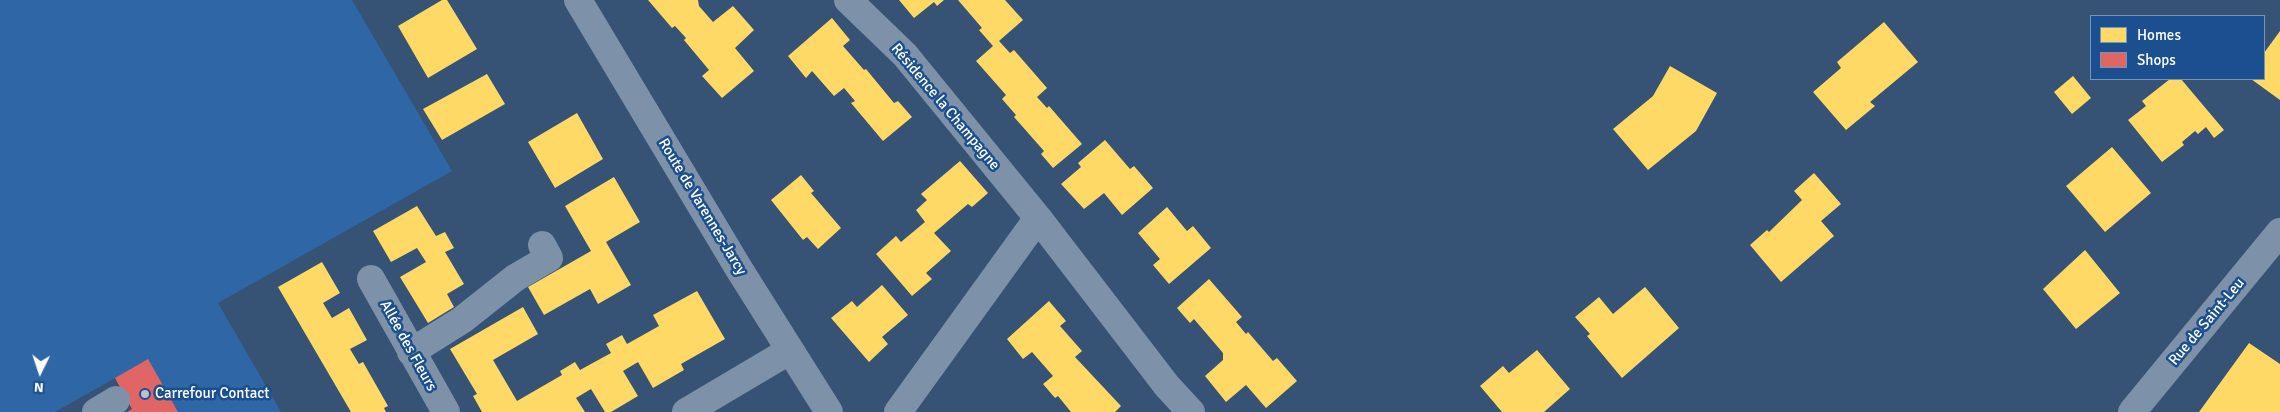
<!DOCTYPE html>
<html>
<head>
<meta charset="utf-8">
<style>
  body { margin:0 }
  #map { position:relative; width:2280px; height:412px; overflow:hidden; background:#365274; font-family:Signika,sans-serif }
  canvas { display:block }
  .legend { position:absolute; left:2090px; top:15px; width:175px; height:65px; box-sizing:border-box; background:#1b4f8f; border:1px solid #7695bc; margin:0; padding:6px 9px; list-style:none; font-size:15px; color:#fff }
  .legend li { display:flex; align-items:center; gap:10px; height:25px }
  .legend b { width:25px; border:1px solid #7695bc }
  .north { position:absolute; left:15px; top:347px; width:50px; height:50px; -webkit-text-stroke:4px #1b4f8f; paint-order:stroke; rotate:184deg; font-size:14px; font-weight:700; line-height:20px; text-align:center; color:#fff }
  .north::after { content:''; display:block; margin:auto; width:18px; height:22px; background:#fff; clip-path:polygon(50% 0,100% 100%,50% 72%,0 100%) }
</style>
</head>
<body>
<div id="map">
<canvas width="2280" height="412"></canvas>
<ul class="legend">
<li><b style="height:14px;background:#ffd966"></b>Homes</li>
<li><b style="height:14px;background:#e06666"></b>Shops</li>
</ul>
<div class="north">N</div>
</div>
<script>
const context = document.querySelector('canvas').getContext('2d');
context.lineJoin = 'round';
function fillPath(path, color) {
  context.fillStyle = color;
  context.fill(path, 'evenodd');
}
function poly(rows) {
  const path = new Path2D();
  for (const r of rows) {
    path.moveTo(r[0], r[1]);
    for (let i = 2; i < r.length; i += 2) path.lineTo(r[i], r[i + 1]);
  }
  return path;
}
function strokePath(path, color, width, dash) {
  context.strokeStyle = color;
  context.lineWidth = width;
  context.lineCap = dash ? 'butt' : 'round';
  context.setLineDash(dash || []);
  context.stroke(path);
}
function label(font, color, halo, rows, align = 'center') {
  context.font = font + ' Signika,sans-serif';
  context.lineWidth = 5;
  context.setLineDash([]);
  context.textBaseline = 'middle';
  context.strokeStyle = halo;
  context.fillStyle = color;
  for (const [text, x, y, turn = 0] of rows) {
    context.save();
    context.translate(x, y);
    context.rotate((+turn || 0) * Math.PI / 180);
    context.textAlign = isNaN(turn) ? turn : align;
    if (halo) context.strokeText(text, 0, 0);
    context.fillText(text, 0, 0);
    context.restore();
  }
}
fillPath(poly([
  [0,0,352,0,452,171,218,303,281,412,178,412,147,360,55,412,0,412]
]), '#2f66a5');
fillPath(poly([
  [442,0,447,0,477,49,428,78,398,26],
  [648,0,698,0,699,6,713,22,733,6,754,30,735,48,754,71,722,98,702,76,709,70,684,40,686,38,675,26,672,28],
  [899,0,944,0,937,6,934,2,914,18],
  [958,0,1005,0,1023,20,999,41,1010,53,1014,50,1047,88,1037,97,1047,108,1049,106,1082,144,1053,168,1041,154,1044,151,1014,117,1016,115,1002,99,1006,95,976,61,993,46,979,30,982,28],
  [832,18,850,40,843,46,864,70,866,69,894,103,898,101,912,117,883,141,851,103,855,101,844,88,834,96,812,71,806,78,788,56],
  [1884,22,1918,62,1870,102,1875,106,1846,130,1813,92,1841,68,1837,62],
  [2280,31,2280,100,2251,79,2264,79,2264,53],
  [1670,66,1717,93,1696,131,1648,170,1613,129,1653,96],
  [487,74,505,104,442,140,423,109],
  [2073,76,2091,98,2072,114,2054,92],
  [2170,79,2181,79,2224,130,2214,138,2206,127,2198,134,2195,131,2182,142,2184,145,2162,162,2128,120,2146,106,2142,101],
  [577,113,603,159,555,188,528,142],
  [1105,140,1130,169,1134,166,1153,188,1122,215,1104,193,1084,209,1061,184,1081,167,1078,163],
  [2112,147,2151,193,2105,232,2066,186],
  [960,161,988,193,972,207,968,204,934,233,951,251,926,273,932,279,912,296,876,254,896,236,901,242,925,222,916,210,927,200,921,194],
  [1814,173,1841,204,1821,221,1834,236,1781,282,1750,245,1767,230,1769,232,1802,200,1794,191],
  [801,175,814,191,811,193,841,228,818,249,807,237,803,240,771,200],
  [614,177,640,222,606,242,631,285,598,304,590,289,544,315,528,287,591,251,565,206],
  [417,206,436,236,445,232,454,248,445,252,464,284,447,294,454,307,428,323,400,277,426,262,417,248,391,262,373,231],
  [1167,207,1187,231,1193,226,1211,248,1169,284,1153,265,1160,259,1138,233],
  [2085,250,2120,293,2076,329,2043,289],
  [322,262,340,293,323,303,332,318,349,308,367,340,350,349,359,364,363,362,388,406,384,408,386,412,351,412,278,287],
  [1209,279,1242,317,1236,322,1246,334,1248,332,1273,361,1277,358,1297,381,1266,408,1246,385,1226,402,1205,376,1223,360,1223,353,1194,319,1190,323,1177,308],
  [882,285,908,315,882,337,888,344,869,362,831,318,852,301,857,307],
  [1645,287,1679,328,1622,378,1587,336,1590,334,1575,317,1599,297,1613,314],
  [697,291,725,339,681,364,684,370,653,388,638,362,623,371,638,396,611,412,605,412,591,389,576,398,585,412,482,412,473,396,477,394,450,349,523,307,538,334,493,360,517,401,562,375,560,371,575,362,580,370,611,353,606,344,622,335,627,344,659,326,653,315],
  [1049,301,1066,321,1060,326,1082,351,1075,357,1121,406,1115,412,1071,412,1058,396,1055,398,1043,384,1053,376,1032,352,1023,359,1007,339],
  [2249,343,2280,364,2280,412,2199,412],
  [1537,350,1570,389,1544,412,1502,412,1480,386,1503,366,1509,373]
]), '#ffd966');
fillPath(poly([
  [148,359,178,412,127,412,132,409,115,378]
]), '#e06666');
strokePath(poly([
  [578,0,739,269,829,412],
  [848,0,905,55,1038,218,1167,386,1191,412],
  [371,279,446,412],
  [411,352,462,320,515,278,549,258,542,245],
  [96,412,116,400],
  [686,412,789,351],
  [898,412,1038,218],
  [2132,412,2280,232]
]), '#7d92a8', 28);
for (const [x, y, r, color] of [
  [145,394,5,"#b9c2ce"]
]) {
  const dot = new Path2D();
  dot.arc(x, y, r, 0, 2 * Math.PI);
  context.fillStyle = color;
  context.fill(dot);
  strokePath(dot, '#1b4f8f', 2);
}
label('15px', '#fff', '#1b4f8f', [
  ["Résidence la Champagne",945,107,50],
  ["Route de Varennes-Jarcy",702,207,59],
  ["Rue de Saint-Leu",2207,322,-50],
  ["Allée des Fleurs",408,346,61]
]);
label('15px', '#fff', '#1b4f8f', [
  ["Carrefour Contact",155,394]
], 'left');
</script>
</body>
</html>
